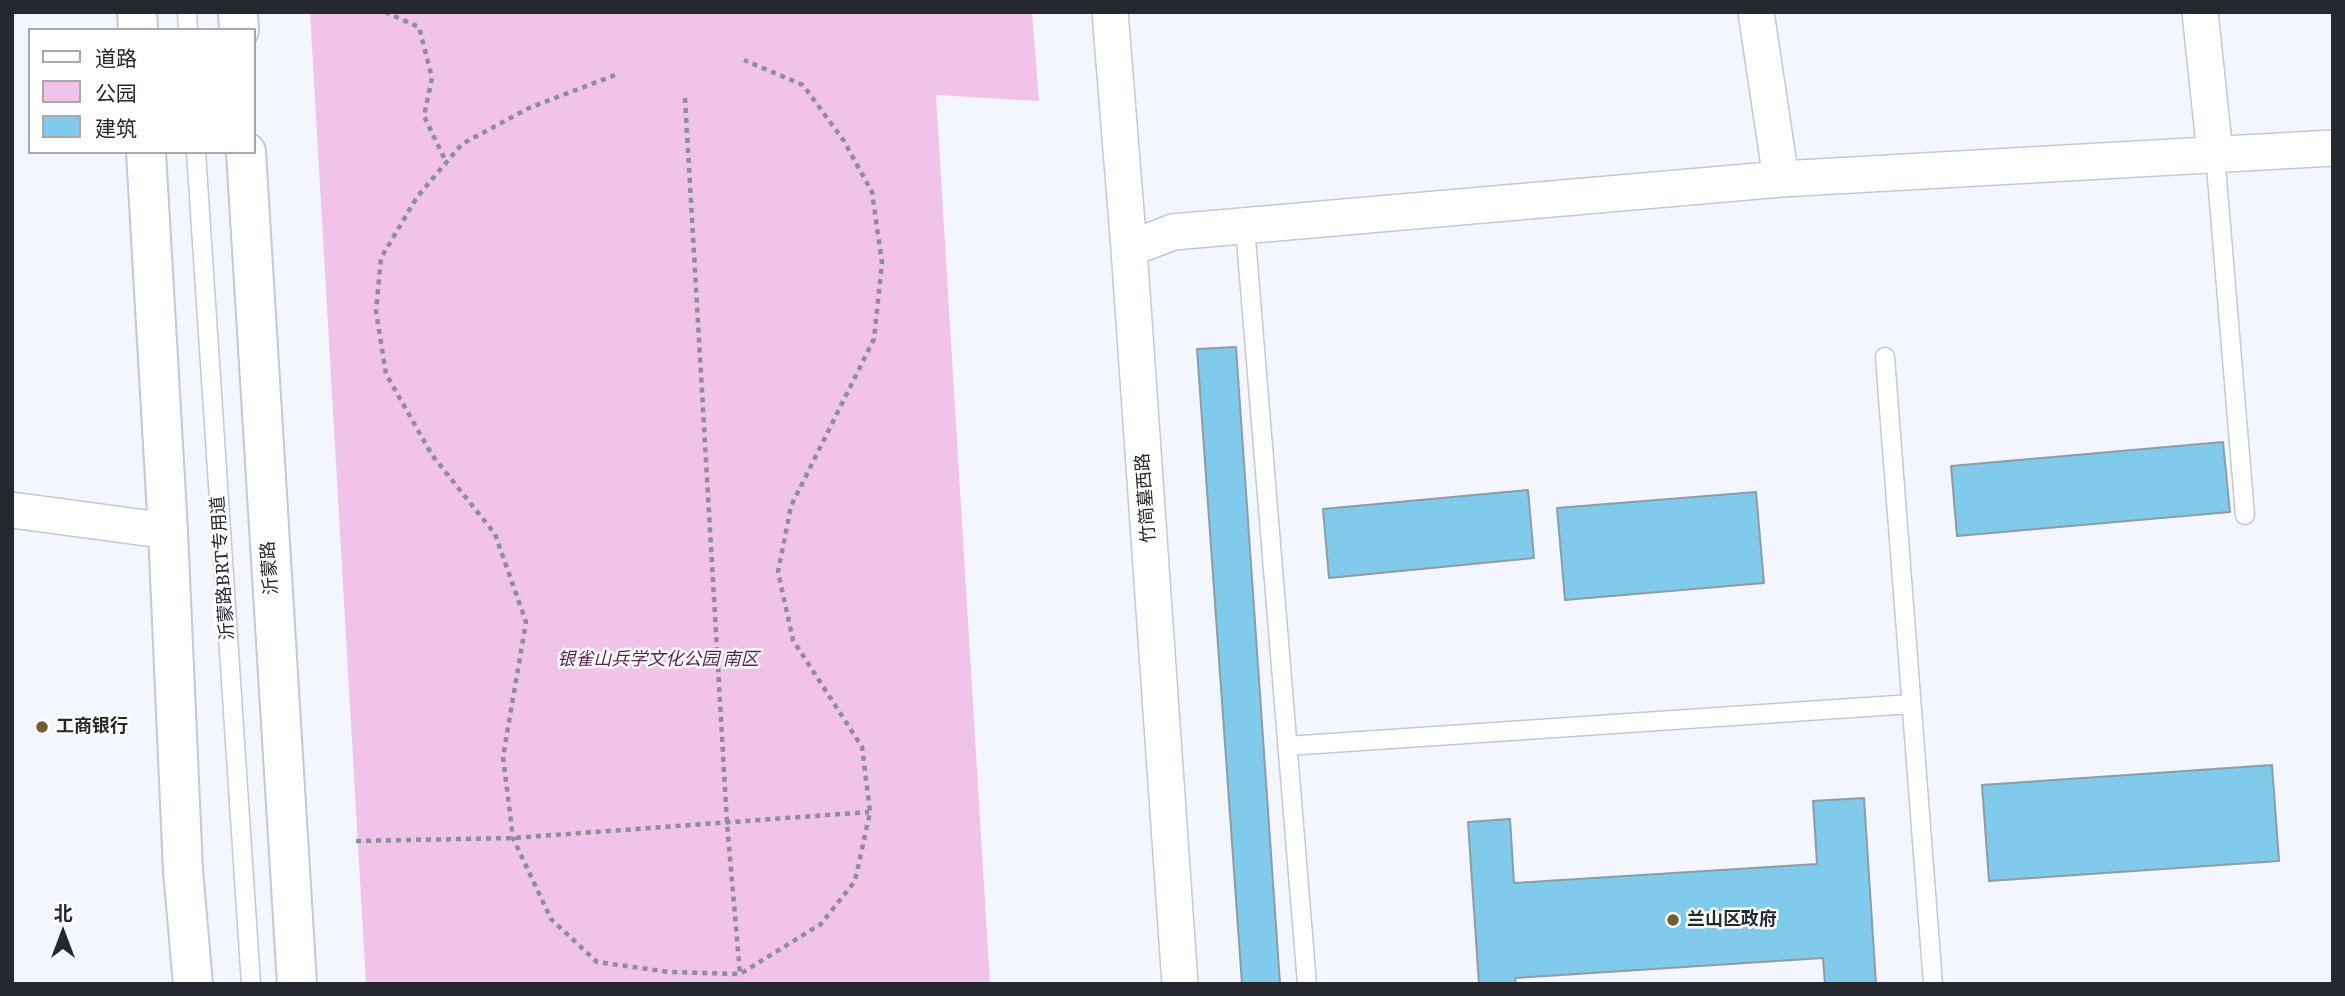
<!DOCTYPE html>
<html>
<head>
<meta charset="utf-8">
<style>
  body { margin:0 }
  #map { position:relative; width:2345px; height:996px; overflow:hidden; background:#f3f6fc; font-family:Literata,"Noto Sans SC",serif }
  canvas { display:block }
  .frame { position:absolute; inset:0; border:14px solid #25282e; pointer-events:none }
  .legend { position:absolute; left:28px; top:28px; width:228px; height:126px; box-sizing:border-box; background:#fff; border:2px solid #a8a9ab; margin:0; padding:9px 12px; list-style:none; font-size:21px; color:#25282e }
  .legend li { display:flex; align-items:center; gap:14px; height:35px }
  .legend b { width:35px; border:2px solid #a8a9ab }
  .north { position:absolute; left:28px; top:898px; width:70px; height:70px; -webkit-text-stroke:5px #fff; paint-order:stroke; rotate:0deg; font-size:19px; font-weight:700; line-height:28px; text-align:center; color:#25282e }
  .north::after { content:''; display:block; margin:auto; width:24px; height:32px; background:#25282e; clip-path:polygon(50% 0,100% 100%,50% 72%,0 100%) }
</style>
</head>
<body>
<div id="map">
<canvas width="2345" height="996"></canvas>
<div class="frame"></div>
<ul class="legend">
<li><b style="height:9px;background:#fff"></b>道路</li>
<li><b style="height:19px;background:#f1c3e8"></b>公园</li>
<li><b style="height:19px;background:#80caec"></b>建筑</li>
</ul>
<div class="north">北</div>
</div>
<script>
const context = document.querySelector('canvas').getContext('2d');
context.lineJoin = 'round';
function fillPath(path, color) {
  context.fillStyle = color;
  context.fill(path, 'evenodd');
}
function poly(rows) {
  const path = new Path2D();
  for (const r of rows) {
    path.moveTo(r[0], r[1]);
    for (let i = 2; i < r.length; i += 2) path.lineTo(r[i], r[i + 1]);
  }
  return path;
}
function strokePath(path, color, width, dash) {
  context.strokeStyle = color;
  context.lineWidth = width;
  context.lineCap = dash ? 'butt' : 'round';
  context.setLineDash(dash || []);
  context.stroke(path);
}
function label(font, color, halo, rows, align = 'center') {
  context.font = font + ' Literata,"Noto Sans SC",serif';
  context.lineWidth = 5;
  context.setLineDash([]);
  context.textBaseline = 'middle';
  context.strokeStyle = halo;
  context.fillStyle = color;
  for (const [text, x, y, turn = 0] of rows) {
    context.save();
    context.translate(x, y);
    context.rotate((+turn || 0) * Math.PI / 180);
    context.textAlign = isNaN(turn) ? turn : align;
    if (halo) context.strokeText(text, 0, 0);
    context.fillText(text, 0, 0);
    context.restore();
  }
}
fillPath(poly([
  [310,12,1032,12,1039,101,936,95,990,984,366,984]
]), '#f1c3e8');
const building = poly([
  [1236,347,1280,984,1242,984,1197,349,1236,347],
  [2223,442,2230,512,1957,536,1951,466,2223,442],
  [1528,490,1534,558,1329,578,1323,509,1528,490],
  [1756,492,1764,583,1565,600,1557,508,1756,492],
  [2272,765,2279,861,1989,881,1982,785,2272,765],
  [1864,798,1876,984,1825,984,1823,958,1515,978,1516,984,1479,984,1468,822,1510,819,1514,883,1817,864,1813,801,1864,798]
]);
fillPath(building, '#80caec');
strokePath(building, '#8c9da5', 2);
const lane = poly([
  [187,12,188,30],
  [196,152,251,984],
  [2215,154,2245,515],
  [1245,227,1307,984],
  [1885,357,1933,984],
  [1287,746,1911,704]
]);
const street = poly([
  [1110,12,1129,249,1180,984],
  [1756,12,1781,179],
  [2200,12,2215,154],
  [1129,249,1173,232,1781,179,2333,148],
  [12,510,168,531]
]);
const primary = poly([
  [137,12,138,30],
  [238,12,239,30],
  [146,152,168,531,183,871,193,984],
  [246,152,297,984]
]);
strokePath(lane, '#c1c9d7', 21);
strokePath(street, '#c1c9d7', 38);
strokePath(primary, '#c1c9d7', 42);
strokePath(poly([
  [385,12,419,27,432,78,424,116,446,162],
  [615,75,529,108,462,144,417,197,381,258,376,311,386,374,432,455,495,534,526,622,503,757,513,838,551,919,597,962,669,972,740,974,821,924,855,881,870,812,862,747,793,640,778,572,791,506,874,339,882,263,872,192,844,141,803,85,744,60],
  [685,98,727,823,740,974],
  [356,841,513,838,869,812]
]), '#8c8f95', 4.5, [5, 5]);
strokePath(lane, '#fff', 18);
strokePath(street, '#fff', 35);
strokePath(primary, '#fff', 38);
for (const [x, y, r, color] of [
  [42,727,7,"#705e2c"],
  [1673,920,7,"#705e2c"]
]) {
  const dot = new Path2D();
  dot.arc(x, y, r, 0, 2 * Math.PI);
  context.fillStyle = color;
  context.fill(dot);
  strokePath(dot, '#fff', 2.5);
}
label('18px', '#25282e', '#fff', [
  ["竹简墓西路",1146,498,-94],
  ["沂蒙路BRT专用道",223,568,-94],
  ["沂蒙路",270,568,-94]
]);
label('italic 18px', '#5e1d56', '#fff', [
  ["银雀山兵学文化公园 南区",658,660]
]);
label('bold 18px', '#25282e', '#fff', [
  ["工商银行",56,727],
  ["兰山区政府",1687,920]
], 'left');
</script>
</body>
</html>
